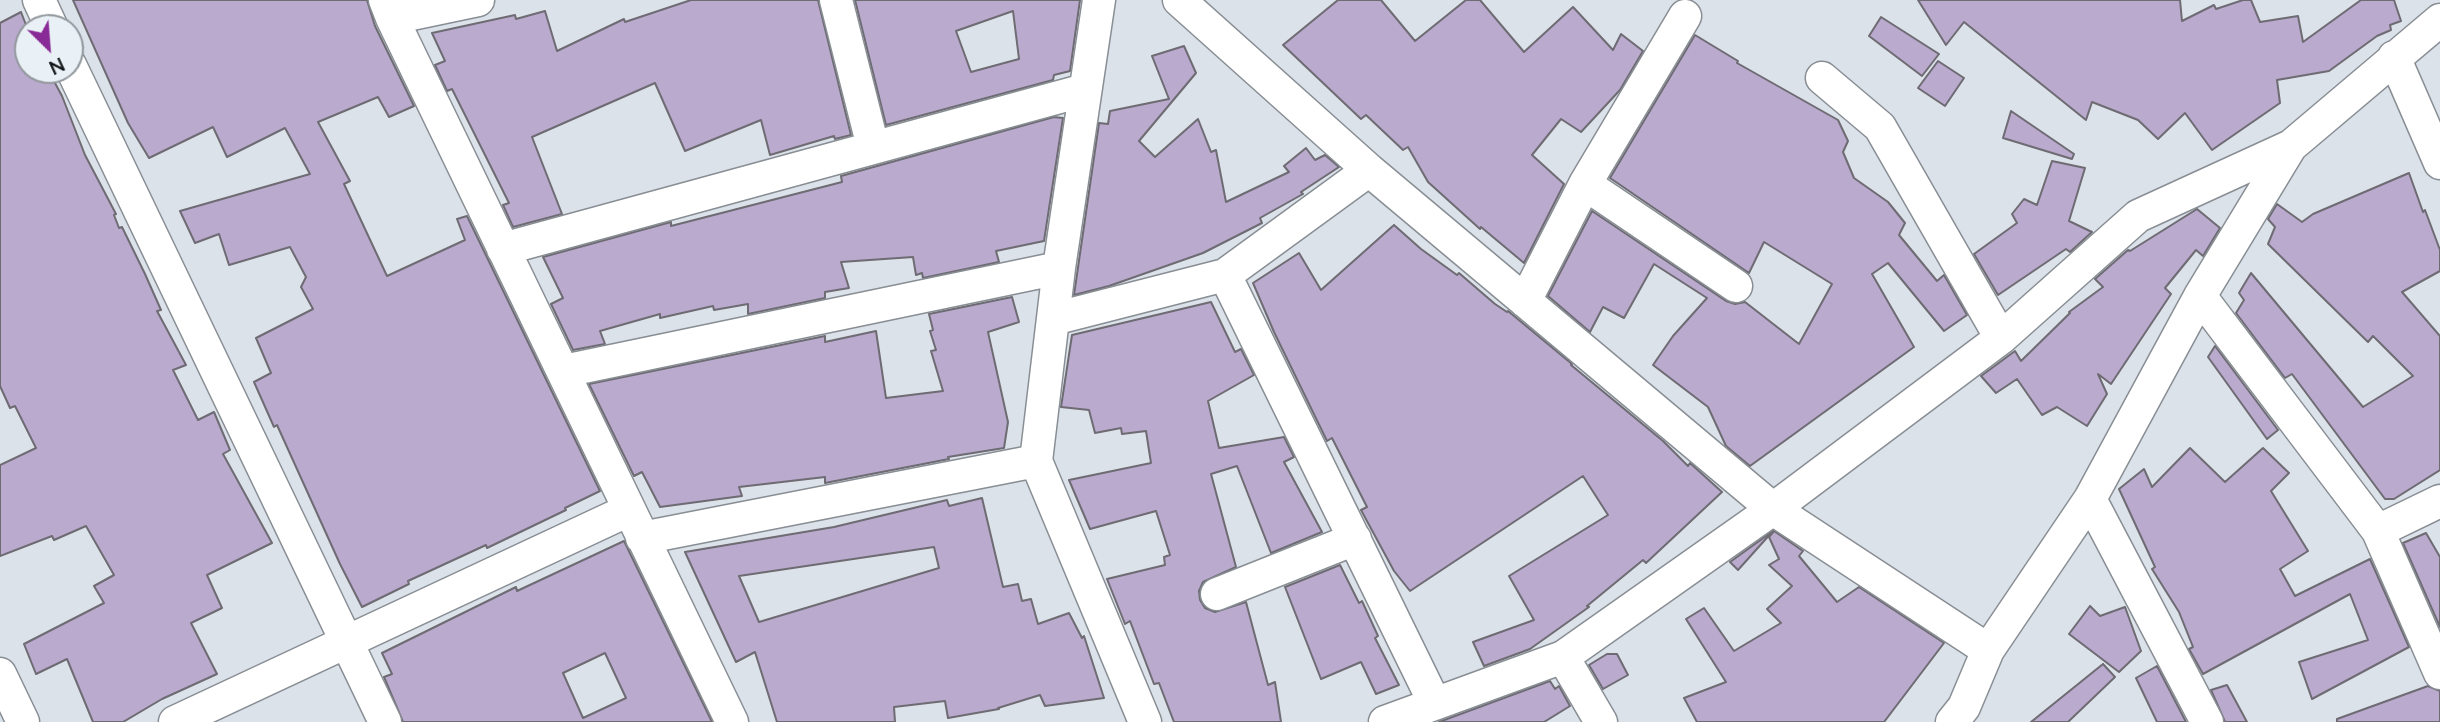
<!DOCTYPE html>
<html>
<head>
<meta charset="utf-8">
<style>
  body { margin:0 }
  #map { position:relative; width:2440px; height:722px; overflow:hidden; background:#dce2e9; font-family:Lato,sans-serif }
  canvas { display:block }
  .north { position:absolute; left:14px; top:14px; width:70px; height:70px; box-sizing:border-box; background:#e9f0f6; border:2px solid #92989c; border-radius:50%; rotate:155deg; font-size:19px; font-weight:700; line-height:28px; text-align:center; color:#101315 }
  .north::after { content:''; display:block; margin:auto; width:24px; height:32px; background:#892b96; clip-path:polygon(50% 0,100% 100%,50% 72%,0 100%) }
</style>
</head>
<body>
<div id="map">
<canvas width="2440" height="722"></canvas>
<div class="north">N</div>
</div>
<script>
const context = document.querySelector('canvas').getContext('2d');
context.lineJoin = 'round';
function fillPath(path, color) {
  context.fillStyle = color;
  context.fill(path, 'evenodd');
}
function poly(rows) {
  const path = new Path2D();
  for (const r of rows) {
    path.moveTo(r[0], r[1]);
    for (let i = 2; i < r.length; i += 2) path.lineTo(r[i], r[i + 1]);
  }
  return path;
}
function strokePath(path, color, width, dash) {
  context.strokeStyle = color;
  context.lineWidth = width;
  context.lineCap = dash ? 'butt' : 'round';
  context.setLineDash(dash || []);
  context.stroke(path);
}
const building = poly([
  [73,0,367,0,375,26,414,106,389,117,378,97,318,122,350,181,344,184,387,276,465,240,457,219,467,216,600,491,565,508,566,510,487,548,486,545,408,581,409,584,362,607,340,564,277,425,274,427,254,382,271,373,256,338,313,309,301,287,306,277,290,247,229,265,219,234,195,243,180,211,310,174,285,128,227,157,213,127,149,158,128,123,73,0],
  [691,0,818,0,851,135,835,139,834,136,770,155,761,120,685,151,655,83,532,137,562,214,513,227,503,205,509,203,452,89,447,91,435,65,445,61,432,33,515,15,516,19,545,11,557,51,624,19,625,22,691,0],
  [855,0,1080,0,1070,71,1054,75,1053,80,886,125,855,0],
  [1013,11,1019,59,971,72,956,31,1013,11],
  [1338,0,1381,0,1415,41,1466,0,1480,0,1524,52,1573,7,1613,50,1621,34,1643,51,1620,90,1581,132,1561,119,1532,155,1564,184,1524,263,1481,227,1480,229,1428,182,1408,147,1403,150,1366,115,1361,119,1283,45,1338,0],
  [1918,0,2180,0,2182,21,2214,5,2216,9,2243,0,2251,0,2260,22,2298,16,2303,42,2361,0,2394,0,2401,21,2390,25,2391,30,2377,36,2329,71,2277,80,2280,103,2212,150,2185,113,2158,139,2138,120,2092,102,2086,120,1964,22,1946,45,1918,0],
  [21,12,28,30,28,70,48,70,62,96,85,155,116,214,114,215,119,228,122,227,145,274,161,310,157,311,186,365,173,370,198,420,214,412,230,450,223,454,272,543,207,575,222,608,191,623,217,674,162,699,123,722,93,722,67,659,36,674,24,644,104,603,94,586,114,575,86,526,54,540,52,536,0,556,0,465,36,448,15,406,10,408,0,386,0,23,21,12],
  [1881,17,1939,54,1922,76,1869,36,1881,17],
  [1695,35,1738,61,1737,63,1838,120,1848,141,1843,152,1854,178,1888,202,1905,223,1899,235,1937,281,1944,275,1967,315,1944,331,1888,263,1872,274,1914,347,1750,466,1726,446,1708,407,1653,365,1673,336,1707,298,1654,264,1624,318,1603,307,1590,332,1548,296,1592,211,1726,301,1735,304,1745,302,1799,344,1832,284,1764,242,1749,273,1610,178,1695,35],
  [1184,46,1196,73,1139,141,1155,157,1198,119,1211,152,1216,150,1226,202,1289,172,1284,166,1306,148,1315,160,1325,155,1339,167,1301,192,1303,194,1260,218,1262,223,1203,253,1109,286,1074,295,1099,123,1108,124,1110,111,1169,99,1152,56,1184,46],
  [1938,61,1964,78,1945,106,1918,88,1938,61],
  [2011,111,2074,154,2072,159,2003,138,2011,111],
  [1054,117,1063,118,1044,241,996,251,999,262,923,278,922,273,916,275,913,257,841,262,849,288,825,292,825,298,748,314,748,304,714,310,713,306,660,318,660,314,600,331,605,344,573,350,551,304,563,298,543,257,671,222,671,226,842,182,841,176,1054,117],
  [2052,161,2085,168,2069,221,2092,232,2070,252,2066,249,1998,295,1974,254,2017,223,2012,214,2024,199,2037,205,2052,161],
  [2409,173,2423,212,2425,210,2440,250,2440,271,2402,292,2440,336,2440,470,2394,499,2385,499,2292,374,2285,378,2236,313,2244,300,2239,293,2251,273,2363,407,2413,376,2373,336,2368,342,2268,244,2275,227,2268,219,2277,204,2302,222,2313,214,2409,173],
  [2197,209,2220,228,2203,256,2196,250,2165,288,2171,294,2111,384,2098,374,2107,394,2087,426,2057,407,2042,415,2017,379,1996,393,1981,376,2015,351,2021,361,2070,313,2069,312,2103,287,2095,279,2128,250,2130,251,2197,209],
  [1394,225,1421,249,1457,275,1459,273,1495,304,1507,312,1508,311,1572,364,1571,365,1663,441,1688,466,1690,463,1722,492,1646,563,1643,560,1587,606,1589,607,1530,649,1484,666,1473,642,1534,620,1509,576,1608,515,1583,476,1410,591,1394,571,1361,510,1367,507,1332,438,1327,441,1274,332,1253,283,1299,253,1321,290,1394,225],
  [1012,297,1019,322,988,332,1008,422,1004,448,948,457,949,459,825,483,825,477,739,487,742,496,660,507,642,472,634,476,589,384,825,336,825,342,876,331,886,398,943,391,931,351,936,350,930,331,933,330,929,314,1012,297],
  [1211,302,1235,352,1241,349,1254,375,1208,401,1219,448,1284,437,1294,457,1284,462,1322,532,1271,553,1237,466,1211,474,1236,567,1203,582,1199,591,1200,600,1205,608,1215,612,1246,602,1268,685,1275,682,1281,722,1174,722,1159,683,1154,684,1130,621,1125,624,1107,579,1165,565,1164,557,1170,555,1156,511,1090,529,1069,480,1151,463,1146,431,1122,434,1121,428,1095,433,1089,410,1061,407,1072,335,1211,302],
  [2215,346,2278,430,2267,439,2208,357,2215,346],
  [2190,448,2225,482,2263,448,2289,473,2271,491,2308,551,2280,569,2295,596,2370,559,2409,647,2312,699,2299,662,2368,640,2350,594,2203,674,2189,649,2193,647,2179,612,2152,569,2155,567,2119,489,2144,469,2152,487,2190,448],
  [982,498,1003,587,1018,584,1022,601,1031,599,1038,624,1069,613,1082,638,1084,636,1104,698,1045,706,1040,695,998,708,999,709,948,718,945,701,894,707,895,722,777,722,755,652,736,662,685,552,834,527,947,500,949,506,982,498],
  [934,547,939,568,759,622,739,576,934,547],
  [1773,531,1738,570,1730,562,1773,531],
  [1774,531,1803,551,1799,556,1837,602,1859,587,1944,643,1884,722,1697,722,1684,698,1726,682,1686,619,1704,608,1734,651,1781,623,1767,609,1792,586,1769,565,1779,559,1769,537,1774,531],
  [2426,533,2440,557,2440,627,2403,543,2426,533],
  [624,541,712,722,403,722,384,677,392,674,382,653,516,587,517,591,624,541],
  [605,653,626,698,583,718,563,673,605,653],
  [1340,565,1359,603,1362,601,1378,636,1375,638,1399,685,1376,694,1361,662,1321,679,1285,587,1340,565],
  [2090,606,2100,616,2125,607,2141,651,2119,672,2069,634,2090,606],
  [1607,654,1617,654,1628,675,1603,689,1589,665,1607,654],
  [2103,664,2115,677,2068,722,2031,722,2103,664],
  [2157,666,2186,722,2157,722,2136,678,2157,666],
  [1550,681,1555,689,1559,686,1570,706,1544,722,1439,722,1550,681],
  [2227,685,2247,722,2225,722,2211,690,2227,685],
  [2428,686,2440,691,2440,722,2337,722,2337,719,2428,686]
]);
fillPath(building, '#b9aace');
strokePath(building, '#6e6b73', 2);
const street = poly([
  [39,0,52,28],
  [385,0,392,18,732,722],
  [836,0,873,147],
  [1099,0,1059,268,1036,461,1145,722],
  [1179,0,1369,170,1773,509,1988,650],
  [392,18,478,0],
  [2394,57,2440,163],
  [70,65,385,722],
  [1822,78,1880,127,2001,338],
  [1585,184,1736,286],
  [503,249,1085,90],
  [1225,275,1435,704],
  [2200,296,2378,531,2440,673],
  [1525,301,1585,184,1685,16],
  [1053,319,1225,275,1369,170],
  [564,371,1059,268],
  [2090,499,2207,722],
  [2378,531,2440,501],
  [642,538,1036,461],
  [1217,594,1355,539],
  [1563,657,1601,722],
  [0,674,23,722],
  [175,722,629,510],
  [1385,722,1563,657,1773,509,2001,338,2138,216,2291,146],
  [1952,722,1964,707,1988,650,2090,499,2200,296,2291,146,2440,20]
]);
strokePath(street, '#888e94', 35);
strokePath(street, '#fff', 32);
</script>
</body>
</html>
